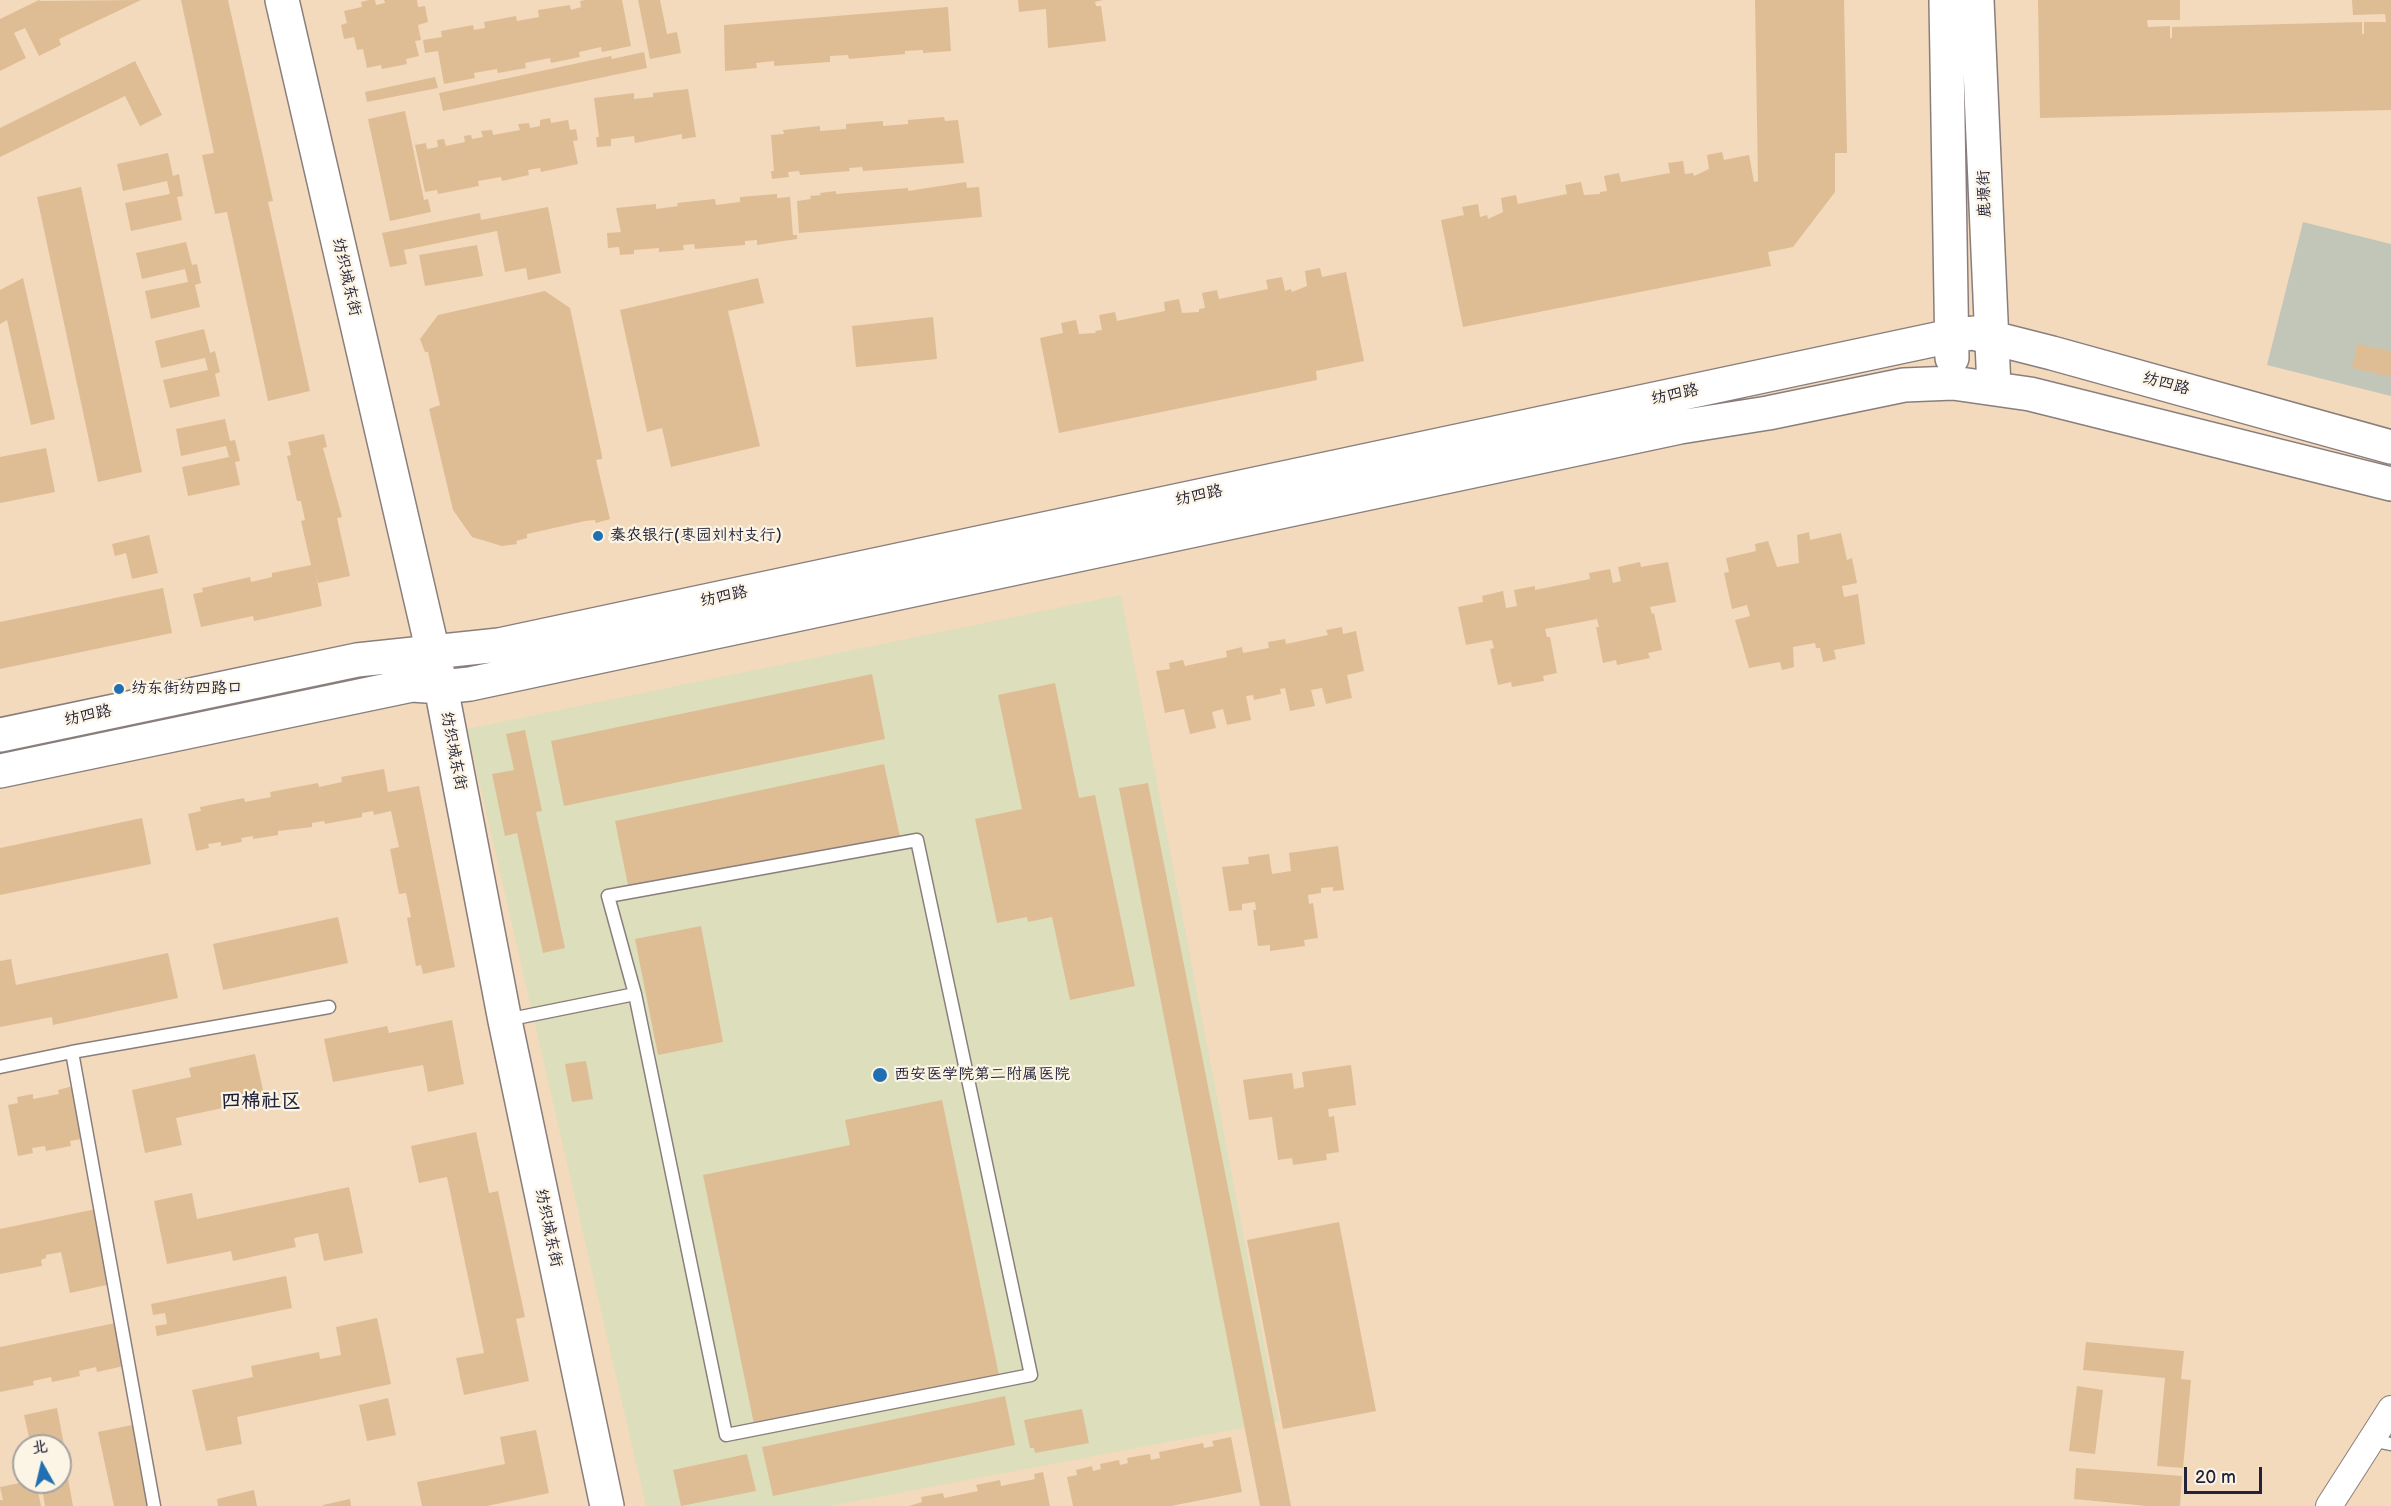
<!DOCTYPE html>
<html>
<head>
<meta charset="utf-8">
<style>
  body { margin:0 }
  #map { position:relative; width:2391px; height:1506px; overflow:hidden; background:#f3dabc; font-family:"Balsamiq Sans","LXGW WenKai TC",sans-serif }
  canvas { display:block }
  .north { position:absolute; left:12px; top:1434px; width:60px; height:60px; box-sizing:border-box; background:#fcf5e5; border:2px solid #a5a1a1; border-radius:50%; rotate:352deg; font-size:16px; font-weight:700; line-height:24px; text-align:center; color:#22223b }
  .north::after { content:''; display:block; margin:auto; width:21px; height:27px; background:#1f6fb2; clip-path:polygon(50% 0,100% 100%,50% 72%,0 100%) }
  .scale { position:absolute; left:2184px; top:1467px; width:78px; height:27px; box-sizing:border-box; border:3px solid #22223b; border-top:0; padding-left:8px; font-size:18px; line-height:21px; white-space:nowrap; color:#22223b; -webkit-text-stroke:4px #fcf5e5; paint-order:stroke }
</style>
</head>
<body>
<div id="map">
<canvas width="2391" height="1506"></canvas>
<div class="north">北</div>
<div class="scale">20 m</div>
</div>
<script>
const context = document.querySelector('canvas').getContext('2d');
context.lineJoin = 'round';
function fillPath(path, color) {
  context.fillStyle = color;
  context.fill(path, 'evenodd');
}
function poly(rows) {
  const path = new Path2D();
  for (const r of rows) {
    path.moveTo(r[0], r[1]);
    for (let i = 2; i < r.length; i += 2) path.lineTo(r[i], r[i + 1]);
  }
  return path;
}
function strokePath(path, color, width, dash) {
  context.strokeStyle = color;
  context.lineWidth = width;
  context.lineCap = dash ? 'butt' : 'round';
  context.setLineDash(dash || []);
  context.stroke(path);
}
function label(font, color, halo, rows, align = 'center') {
  context.font = font + ' "Balsamiq Sans","LXGW WenKai TC",sans-serif';
  context.lineWidth = 4.5;
  context.setLineDash([]);
  context.textBaseline = 'middle';
  context.strokeStyle = halo;
  context.fillStyle = color;
  for (const [text, x, y, turn = 0] of rows) {
    context.save();
    context.translate(x, y);
    context.rotate((+turn || 0) * Math.PI / 180);
    context.textAlign = isNaN(turn) ? turn : align;
    if (halo) context.strokeText(text, 0, 0);
    context.fillText(text, 0, 0);
    context.restore();
  }
}
fillPath(poly([
  [1121,595,1279,1421,830,1506,646,1506,467,729]
]), '#dddebc');
fillPath(poly([
  [2303,222,2391,244,2391,396,2267,365]
]), '#c2c6b9');
fillPath(poly([
  [39,0,40,1,141,0,59,39,61,45,39,56,25,28,14,33,26,58,0,71,0,19],
  [181,0,228,0,273,201,268,202,310,391,268,401,227,212,215,214,202,155,214,153],
  [369,0,375,0,376,5,385,3,384,0,417,0,418,7,425,6,428,22,418,25,421,40,415,41,419,56,406,59,407,64,382,69,381,65,367,68,363,49,357,50,354,37,344,39,341,25,347,23,344,11,362,7,361,2],
  [586,0,622,0,631,46,602,52,601,47,579,52,580,57,551,63,550,58,525,63,526,68,498,73,497,69,474,73,475,78,444,84,438,51,425,53,423,40,442,37,441,31,473,25,474,30,485,28,484,22,516,16,517,21,539,17,538,10,570,5,571,10,581,7,580,1],
  [638,0,660,0,667,34,677,32,681,53,650,59],
  [1018,0,1103,0,1095,2,1096,6,1101,6,1106,41,1048,48,1046,9,1019,12],
  [1755,0,1844,0,1847,153,1835,153,1835,192,1793,247,1768,252,1771,266,1463,327,1441,220,1464,215,1462,207,1478,204,1480,217,1487,215,1488,219,1503,212,1501,198,1516,195,1518,204,1567,194,1565,185,1581,182,1584,195,1600,194,1600,192,1607,191,1604,176,1619,173,1621,182,1670,173,1668,163,1683,161,1685,174,1693,173,1694,176,1709,169,1707,155,1722,152,1724,160,1749,155,1754,182,1758,181],
  [2038,0,2180,0,2180,20,2147,20,2148,27,2170,26,2170,38,2172,38,2172,27,2362,22,2362,34,2364,34,2364,22,2386,22,2385,14,2353,15,2352,0,2391,0,2391,110,2040,118],
  [948,7,951,51,923,53,923,50,905,51,905,54,849,59,848,55,830,56,830,62,774,66,774,61,756,63,757,68,725,71,724,25],
  [644,52,647,68,443,111,439,93,611,56,612,59],
  [135,61,162,115,140,126,125,96,0,157,0,128],
  [435,77,438,88,367,102,365,92],
  [688,89,696,137,682,139,682,134,635,143,634,136,611,139,611,146,597,147,596,137,599,137,594,98,634,93,634,99,653,97,653,93],
  [405,111,424,200,428,199,431,212,390,221,368,119],
  [944,117,945,121,958,120,964,163,863,171,862,167,849,168,850,171,800,175,799,171,788,172,789,177,772,179,771,171,774,171,771,135,784,134,783,130,820,126,820,131,846,129,846,124,883,121,883,126,908,124,908,120],
  [550,118,551,123,568,120,570,130,576,129,578,140,573,141,578,164,541,172,540,168,528,170,529,175,502,181,501,177,478,181,479,186,438,194,437,190,425,192,415,145,426,143,427,149,438,147,437,140,444,139,446,146,465,142,464,136,471,135,472,139,483,137,481,131,492,130,493,135,520,130,518,124,529,123,530,128,540,126,540,120],
  [168,153,173,176,179,174,183,196,177,197,182,220,131,231,125,203,170,194,167,181,123,191,117,164],
  [966,182,967,188,979,187,982,217,799,233,797,201,811,199,810,196,821,195,820,193,836,191,836,194,908,188,908,191],
  [81,187,142,472,98,482,37,197],
  [777,194,777,198,790,197,793,235,797,235,797,239,757,245,757,240,745,241,745,245,695,249,694,244,683,245,684,250,659,252,659,248,634,250,634,254,620,255,619,247,608,248,607,233,621,232,616,208,656,204,656,209,678,206,677,203,715,199,716,205,740,202,740,197],
  [548,207,561,273,528,280,526,268,505,272,497,231,404,250,407,264,390,267,382,233,480,213,481,220],
  [186,242,192,265,197,264,201,283,195,285,200,307,151,319,145,291,188,282,185,269,142,279,136,253],
  [477,245,483,276,425,286,419,255],
  [1320,268,1322,277,1346,272,1364,361,1316,371,1317,380,1059,433,1040,338,1063,333,1061,323,1076,320,1079,334,1096,333,1095,331,1102,330,1099,315,1115,312,1117,321,1165,311,1164,302,1179,299,1182,313,1199,312,1199,309,1205,308,1202,293,1217,290,1219,299,1268,289,1266,280,1282,277,1285,291,1291,289,1292,292,1307,286,1305,271],
  [23,278,55,419,31,425,7,320,0,324,0,290],
  [758,278,764,303,728,311,760,446,671,467,662,428,647,432,620,310],
  [545,291,570,308,602,456,602,459,596,460,610,519,596,523,595,520,585,521,527,534,527,538,516,541,517,544,502,546,472,537,453,510,429,409,440,405,428,352,425,352,420,339,438,315],
  [933,317,937,359,856,367,852,326],
  [204,329,210,353,215,351,220,372,215,374,220,396,170,408,163,380,208,370,205,358,161,368,155,341],
  [2357,344,2391,351,2391,377,2352,368],
  [225,419,230,441,235,440,240,461,235,462,240,485,188,496,182,467,229,457,226,446,181,456,176,429],
  [324,434,327,447,323,448,342,517,337,518,350,576,318,583,314,564,322,606,254,621,253,616,201,627,193,594,203,592,202,588,250,577,251,582,272,577,272,573,311,565,301,521,305,520,301,501,297,501,287,456,291,455,288,442],
  [46,448,55,492,0,503,0,457],
  [1809,532,1810,540,1841,533,1847,560,1852,558,1857,583,1842,586,1844,597,1858,594,1865,644,1834,650,1836,659,1823,662,1820,648,1816,648,1815,643,1793,647,1794,667,1782,670,1780,662,1749,668,1735,620,1750,616,1747,605,1732,609,1724,573,1729,572,1726,558,1756,551,1755,544,1768,541,1777,567,1799,563,1797,535],
  [149,535,158,573,132,579,126,553,115,556,112,544],
  [1640,562,1641,567,1668,562,1676,602,1650,607,1652,614,1654,613,1662,650,1648,653,1650,658,1617,665,1616,660,1603,663,1596,627,1599,627,1597,619,1545,629,1547,637,1550,637,1557,673,1543,676,1544,681,1512,687,1511,682,1498,685,1490,649,1494,648,1492,640,1466,645,1458,607,1483,602,1482,596,1503,591,1506,608,1517,606,1514,590,1535,586,1535,590,1590,579,1589,573,1610,569,1613,583,1621,581,1618,567],
  [163,588,172,633,0,669,0,622],
  [1342,627,1343,634,1356,631,1364,671,1347,675,1352,698,1326,704,1322,688,1311,690,1315,706,1290,711,1285,688,1280,689,1281,694,1254,700,1253,695,1246,696,1251,720,1227,725,1223,709,1212,712,1216,728,1190,734,1184,709,1165,713,1156,671,1170,669,1169,663,1183,660,1185,666,1227,657,1226,651,1242,647,1243,653,1269,648,1268,642,1285,639,1286,644,1328,635,1326,630],
  [872,674,885,739,564,806,551,741],
  [1055,683,1079,798,1095,795,1135,986,1070,1000,1052,917,1028,922,1027,917,997,923,975,819,1022,809,998,695],
  [525,730,542,811,536,812,565,948,543,953,517,833,505,836,492,774,514,770,506,734],
  [884,764,900,837,630,895,615,821],
  [384,769,388,792,419,786,455,967,423,974,421,965,416,966,407,918,411,917,406,893,399,894,390,849,399,847,391,811,374,815,373,811,362,813,362,817,325,824,324,821,312,823,312,827,278,831,278,835,253,839,253,836,241,838,242,842,221,846,221,842,208,844,209,848,196,851,188,814,201,811,200,807,244,798,245,802,271,797,270,792,318,783,319,787,342,782,341,777],
  [1148,783,1291,1506,1260,1506,1119,788],
  [142,818,151,864,0,895,0,848],
  [1338,846,1344,890,1333,891,1333,887,1321,888,1321,893,1308,895,1309,904,1313,903,1318,938,1304,940,1305,946,1270,951,1270,945,1258,946,1253,910,1256,910,1255,902,1242,904,1242,910,1229,911,1222,867,1249,864,1248,857,1269,854,1272,874,1291,871,1289,853],
  [338,917,348,963,223,990,213,944],
  [701,926,723,1042,658,1055,635,939],
  [168,953,178,998,53,1025,52,1017,0,1027,0,961,11,959,16,985],
  [452,1020,464,1084,428,1092,423,1065,333,1082,324,1039,387,1026,389,1033],
  [255,1054,265,1099,176,1118,182,1145,145,1153,132,1090,191,1077,189,1068],
  [586,1061,593,1099,572,1102,565,1064],
  [1351,1065,1356,1105,1328,1109,1329,1117,1334,1116,1339,1152,1326,1154,1327,1160,1293,1165,1292,1158,1278,1160,1272,1117,1249,1120,1243,1080,1292,1073,1294,1089,1304,1087,1302,1072],
  [73,1086,92,1143,83,1145,81,1139,70,1141,71,1146,46,1151,45,1146,32,1148,33,1153,18,1156,8,1105,18,1103,17,1097,33,1094,33,1099,59,1094,58,1090],
  [942,1100,1000,1380,755,1429,703,1175,850,1145,845,1120],
  [476,1132,489,1193,498,1191,525,1317,516,1319,529,1381,464,1395,456,1358,484,1353,447,1177,419,1183,411,1146],
  [349,1187,363,1253,324,1261,318,1233,294,1238,296,1247,233,1261,231,1251,167,1264,154,1201,192,1193,197,1219],
  [96,1209,102,1238,98,1238,111,1284,70,1293,61,1252,46,1255,46,1258,41,1260,42,1266,0,1274,0,1229],
  [1339,1222,1376,1411,1283,1429,1247,1240],
  [286,1276,292,1308,157,1336,155,1326,167,1324,165,1313,153,1315,151,1304],
  [377,1318,391,1384,237,1417,242,1444,206,1451,192,1390,253,1377,251,1366,319,1352,320,1359,341,1355,336,1327],
  [115,1323,124,1366,97,1372,96,1367,79,1371,80,1376,52,1382,51,1377,33,1381,34,1385,0,1392,0,1347],
  [2086,1342,2184,1351,2181,1379,2191,1380,2183,1468,2157,1466,2165,1378,2083,1370],
  [2077,1386,2103,1390,2095,1454,2069,1451],
  [1005,1396,1015,1445,773,1496,762,1447],
  [388,1398,396,1435,367,1441,359,1405],
  [57,1408,68,1466,60,1468,60,1446,31,1446,24,1415],
  [1082,1409,1089,1443,1035,1453,1034,1448,1030,1448,1024,1420],
  [137,1424,155,1506,114,1506,98,1432],
  [536,1430,549,1493,487,1506,422,1506,417,1482,505,1464,500,1437],
  [1231,1437,1242,1492,1171,1506,1073,1506,1067,1477,1077,1475,1076,1470,1092,1466,1093,1471,1101,1469,1100,1464,1119,1460,1120,1465,1128,1463,1127,1458,1150,1454,1151,1460,1160,1458,1159,1452,1203,1443,1204,1448,1214,1446,1212,1441],
  [747,1454,756,1491,681,1506,673,1470],
  [2076,1468,2182,1476,2180,1506,2147,1506,2074,1499],
  [1043,1472,1050,1506,909,1506,922,1502,921,1497,943,1493,944,1498,978,1491,976,1485,1000,1480,1001,1486,1035,1479,1034,1474],
  [67,1473,73,1506,45,1506,41,1482,60,1482,60,1474],
  [24,1482,36,1482,41,1506,0,1506,0,1500,3,1500,0,1487],
  [254,1490,257,1506,218,1506,217,1499],
  [350,1499,351,1506,323,1506,323,1505]
]), '#debd94');
const lane = poly([
  [506,1020,635,994,726,1435,1031,1375,917,840,608,896,635,994],
  [72,1052,154,1506],
  [0,1067,72,1052,329,1007],
  [2371,1440,2391,1444]
]);
const street = poly([
  [2329,1506,2391,1409]
]);
const secondary = poly([
  [282,0,441,687,505,1021,607,1506],
  [1946,0,1952,358],
  [1977,0,1994,388],
  [0,735,357,660,499,645,1951,336,1973,333,2052,353,2391,447],
  [0,771,412,685,441,687,470,684,1680,427,1768,413,1904,385,1953,383,2030,394,2391,484]
]);
strokePath(lane, '#8a7e7c', 15);
strokePath(street, '#8a7e7c', 28);
strokePath(secondary, '#8a7e7c', 36);
strokePath(lane, '#fff', 12);
strokePath(street, '#fff', 26);
strokePath(secondary, '#fff', 33);
for (const [x, y, r, color] of [
  [598,536,6,"#1f6fb2"],
  [119,689,6,"#1f6fb2"],
  [880,1075,8,"#1f6fb2"]
]) {
  const dot = new Path2D();
  dot.arc(x, y, r, 0, 2 * Math.PI);
  context.fillStyle = color;
  context.fill(dot);
  strokePath(dot, '#fcf5e5', 2);
}
label('16px', '#22223b', '#fcf5e5', [
  ["鹿塬街",1985,194,-92],
  ["纺织城东街",346,277,77],
  ["纺四路",2166,384,15],
  ["纺四路",1675,395,-12],
  ["纺四路",1199,496,-12],
  ["纺四路",724,597,-12],
  ["纺四路",88,716,-12],
  ["纺织城东街",453,751,79],
  ["纺织城东街",548,1228,78]
]);
label('16px', '#22223b', '#fcf5e5', [
  ["秦农银行(枣园刘村支行)",610,536],
  ["纺东街纺四路口",131,689],
  ["西安医学院第二附属医院",894,1075]
], 'left');
label('bold 20px', '#22223b', '#fcf5e5', [
  ["四棉社区",261,1102]
]);
</script>
</body>
</html>
